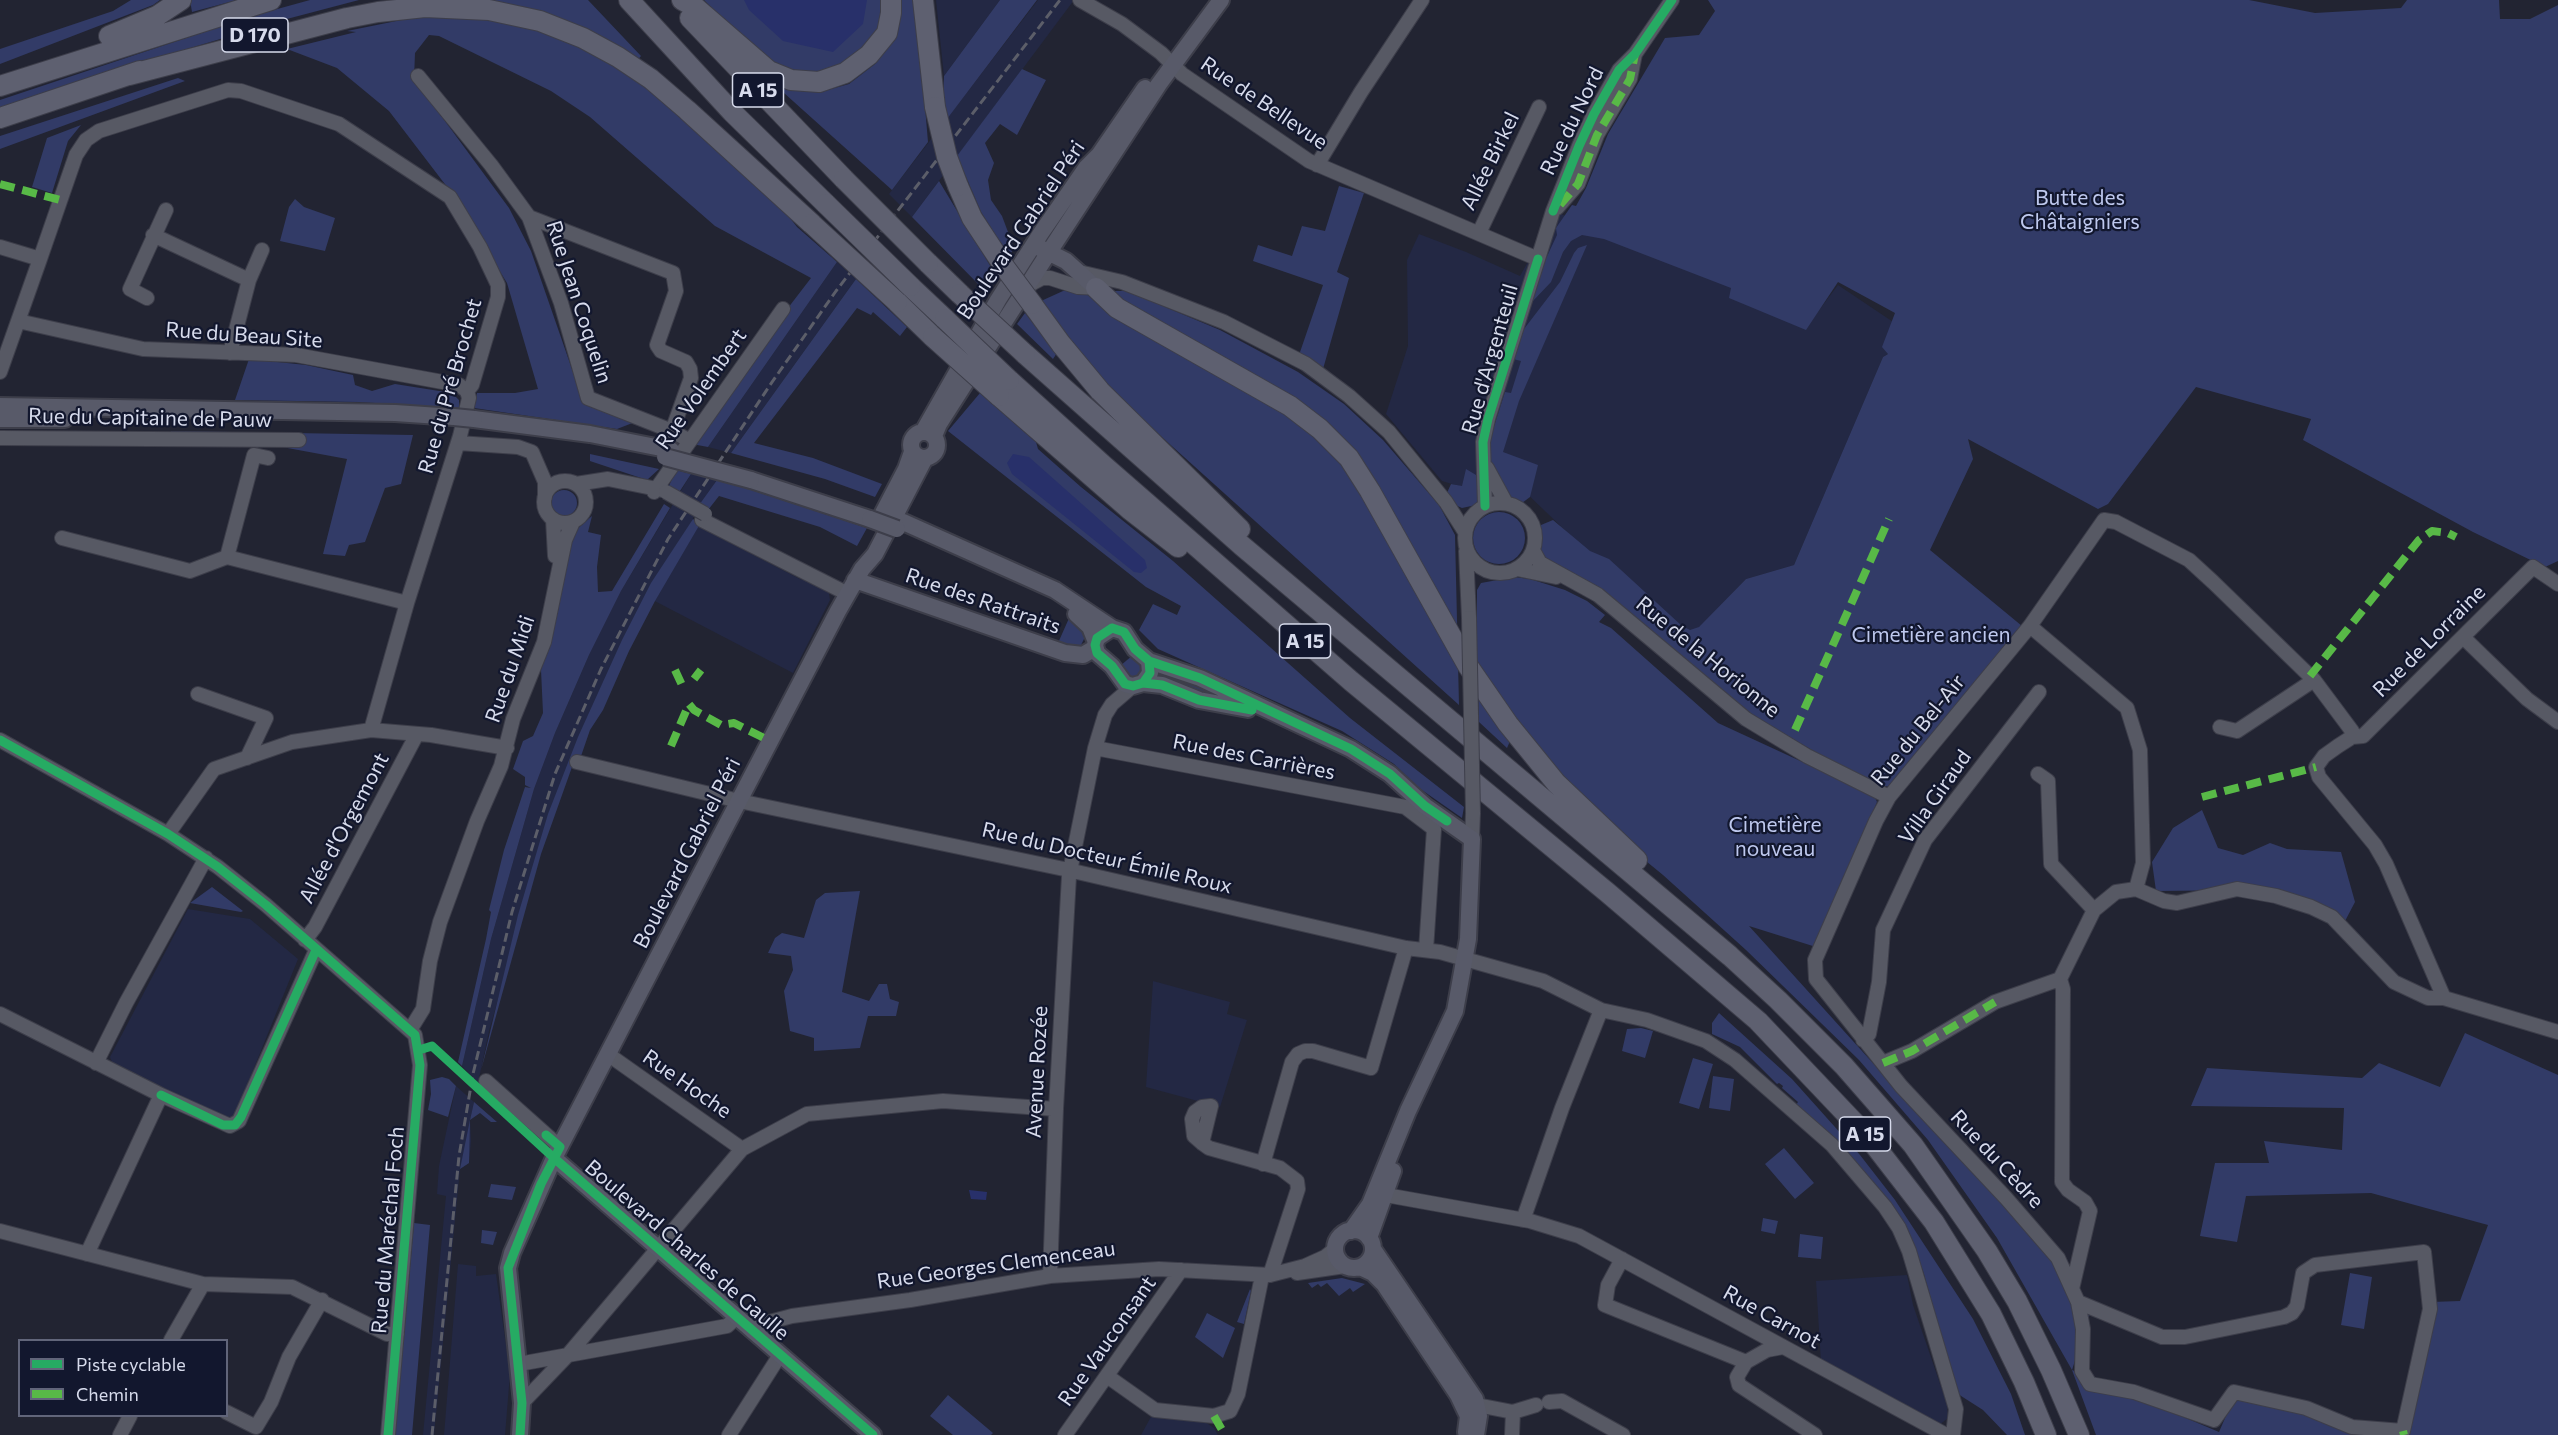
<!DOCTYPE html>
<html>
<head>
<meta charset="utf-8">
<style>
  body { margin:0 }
  #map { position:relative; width:2558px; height:1435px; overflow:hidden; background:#222432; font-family:Commissioner,sans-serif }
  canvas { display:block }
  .legend { position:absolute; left:18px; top:1339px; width:210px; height:78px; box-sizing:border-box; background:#12172e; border:2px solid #61657a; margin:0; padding:8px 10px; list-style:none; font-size:18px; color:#d7dbec }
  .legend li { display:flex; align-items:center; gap:12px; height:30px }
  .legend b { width:30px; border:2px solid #61657a }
</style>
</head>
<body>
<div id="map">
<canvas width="2558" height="1435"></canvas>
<ul class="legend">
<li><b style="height:8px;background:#26ab63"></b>Piste cyclable</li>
<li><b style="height:8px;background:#58b947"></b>Chemin</li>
</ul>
</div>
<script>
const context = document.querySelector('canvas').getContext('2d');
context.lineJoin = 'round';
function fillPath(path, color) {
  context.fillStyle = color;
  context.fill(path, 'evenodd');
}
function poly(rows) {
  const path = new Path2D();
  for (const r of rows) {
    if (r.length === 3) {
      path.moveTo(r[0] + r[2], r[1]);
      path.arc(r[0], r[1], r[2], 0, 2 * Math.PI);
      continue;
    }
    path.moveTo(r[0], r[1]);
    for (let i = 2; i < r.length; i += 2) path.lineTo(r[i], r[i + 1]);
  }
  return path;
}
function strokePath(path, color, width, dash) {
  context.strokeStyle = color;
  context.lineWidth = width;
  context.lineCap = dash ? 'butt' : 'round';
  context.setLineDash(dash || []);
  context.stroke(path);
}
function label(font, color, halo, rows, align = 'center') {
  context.font = font + ' Commissioner,sans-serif';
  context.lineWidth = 4.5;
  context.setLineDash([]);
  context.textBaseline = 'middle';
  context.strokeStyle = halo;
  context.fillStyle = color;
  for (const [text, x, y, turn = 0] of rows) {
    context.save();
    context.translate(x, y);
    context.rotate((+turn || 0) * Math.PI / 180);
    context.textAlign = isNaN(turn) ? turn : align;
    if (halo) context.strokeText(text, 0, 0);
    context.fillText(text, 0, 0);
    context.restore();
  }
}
fillPath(poly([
  [936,0,1000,0,944,76],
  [1038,0,1074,0,912,217,889,194],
  [1556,212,1743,286,1808,325,1838,285,1914,336,1883,357,1794,565,1746,579,1683,644,1518,485,1462,487,1442,481,1386,414,1408,346,1407,260,1419,234,1466,252,1520,276],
  [837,262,856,279,731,453,708,447],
  [691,474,717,480,699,505,691,523,802,580,804,577,821,586,820,588,829,593,830,600,793,673,649,598,574,758,543,841,489,1031,478,1083,462,1066,491,939,534,789,555,733,589,655,621,591],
  [188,909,250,919,298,959,235,1115,227,1119,113,1065,110,1057],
  [1153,981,1230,1002,1227,1014,1247,1020,1220,1107,1146,1087],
  [456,1086,474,1102,470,1120,471,1141,469,1163,460,1169,434,1435,423,1435,446,1196,437,1194,439,1166],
  [458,1264,476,1266,476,1276,496,1274,510,1374,505,1435,444,1435],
  [1907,1275,1913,1305,1947,1404,1948,1418,1939,1425,1821,1362,1816,1281],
  [1152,1415,1205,1422,1214,1428,1218,1435,1141,1435]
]), '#232844');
fillPath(poly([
  [131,0,160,0,153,5,0,64,0,49,113,11],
  [190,0,237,0,192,12],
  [310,0,359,0,283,20,42,93,0,109,0,100,252,16],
  [438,0,588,0,641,56,637,61,584,34],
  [704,0,886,0,882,22,871,44,848,65,826,73,801,75,760,57],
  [899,0,916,0,928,142,892,190,774,84,800,91,820,92,849,84,875,64,893,37],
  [1000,0,1037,0,947,119,943,100,944,76],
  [1708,0,2249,0,2315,13,2401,8,2407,0,2499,0,2500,19,2530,19,2558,5,2558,561,2545,567,2473,532,2303,440,2311,419,2196,387,2108,504,2098,509,1968,439,1973,459,1930,550,2022,626,1892,787,1883,786,1846,770,1752,715,1550,566,1538,553,1538,531,1541,525,1553,520,1590,551,1609,559,1682,626,1690,630,1699,627,1746,579,1794,565,1883,357,1888,354,1882,347,1895,313,1838,282,1806,330,1729,298,1731,288,1604,239,1582,235,1571,241,1563,252,1551,282,1532,302,1543,265,1557,235,1556,228,1572,205,1576,206,1586,188,1608,134,1665,38,1699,35,1715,11],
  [431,14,476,16,530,26,593,52,660,93,783,209,797,227,837,262,708,447,692,444,758,347,811,278,715,226,590,117,551,91,439,36,429,35,415,53,414,79,509,208,531,251,583,401,635,422,617,429,474,408,477,393,515,393,538,389,507,283,454,196,389,111,337,68,287,49,356,32,347,31],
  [1022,69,1046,80,1017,135,1000,124,985,143,994,163,988,180,991,200,1002,216,1014,248,1009,257,981,212,957,156],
  [178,78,185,81,0,149,0,136],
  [81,125,68,141,52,193,32,187,47,138],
  [939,181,997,277,985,291,912,217],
  [1339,186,1364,193,1337,272,1349,278,1323,369,1299,355,1323,285,1253,261,1258,245,1292,256,1302,226,1325,231],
  [295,199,304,207,335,218,325,251,280,241,289,207],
  [1587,245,1519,401,1503,452,1538,465,1530,497,1522,503,1515,502,1503,493,1496,478,1491,462,1491,436,1505,392,1511,393,1521,361,1513,359,1524,329,1560,282,1574,253,1578,248],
  [856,279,907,327,900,336,873,312,871,315,857,308,754,443,813,458,882,484,875,497,825,479,731,453],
  [1063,291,1127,291,1220,330,1298,372,1344,404,1383,440,1439,505,1455,535,1459,705,1133,411,1095,371,1041,301],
  [1025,313,1057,353,1053,359,1017,324],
  [249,359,306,365,353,375,355,385,372,391,395,384,452,393,459,400,459,408,358,402,235,400],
  [980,393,1036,442,1038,449,1081,487,1173,561,1350,718,1464,807,1462,818,1419,788,1394,764,1342,731,1158,649,1139,630,1153,604,1177,615,1181,606,1146,587,948,431],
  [171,431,413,435,401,484,385,488,365,542,349,545,345,556,323,554,347,459,282,447,171,442],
  [590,454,659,469,647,480,590,461],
  [1466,469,1476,475,1482,484,1481,498,1476,505,1462,508,1453,504,1446,495,1451,484,1462,486],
  [676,470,691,474,678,494,668,488],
  [717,480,746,488,867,528,857,546,820,527,719,496,708,510,699,505],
  [564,503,13],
  [664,504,670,508,621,591,589,655,555,733,534,789,491,939,462,1066,458,1062,486,939,491,912,489,910,504,850,525,787,531,788,525,785,525,777,513,769,523,741,533,736,543,713,541,670,558,611,569,536,592,516,588,532,601,535,597,567,598,592,612,591],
  [1499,538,26],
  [693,519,700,524,655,601,629,651,603,710,590,730,580,759,570,759,572,767,541,854,481,1070,518,915,548,814,578,737,622,640,651,583],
  [1514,577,1530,579,1565,590,1587,601,1605,615,1599,622,1611,628,1718,723,1874,795,1877,802,1816,947,1749,926,1937,1134,2047,1251,2090,1313,2072,1370,2219,1432,2235,1395,2405,1433,2431,1302,2460,1301,2488,1225,2371,1193,2246,1196,2237,1242,2200,1236,2215,1163,2269,1163,2264,1141,2342,1150,2344,1108,2191,1106,2207,1068,2362,1078,2379,1063,2440,1087,2465,1033,2558,1075,2558,1435,2096,1435,2072,1370,1997,1238,1928,1140,1859,1060,1746,950,1663,875,1586,812,1477,670,1477,590,1481,583],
  [1070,616,1085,628,1085,637,1081,645,1071,647,1058,643],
  [1133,655,1141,660,1142,669,1138,676,1130,678,1120,666],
  [1171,672,1249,704,1166,684],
  [1478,690,1511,739,1507,748,1479,722],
  [2202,810,2218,848,2243,855,2270,843,2287,849,2341,852,2355,902,2344,923,2255,890,2156,891,2152,862,2173,828],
  [212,887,243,911,241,912,190,903],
  [860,891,842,992,869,1001,879,984,887,984,890,999,899,1002,896,1016,868,1016,860,1048,814,1051,814,1038,790,1031,784,991,793,970,791,956,768,953,775,938,782,933,804,938,816,900,825,893],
  [1719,1013,1792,1079,1860,1155,1895,1200,1973,1319,2011,1394,2025,1435,2007,1435,1983,1410,1958,1394,1923,1271,1909,1236,1796,1105,1798,1102,1782,1088,1783,1086,1779,1083,1777,1084,1740,1047,1712,1034,1712,1023],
  [1641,1028,1653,1031,1645,1058,1622,1051,1627,1029],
  [1693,1058,1713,1064,1699,1109,1679,1103],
  [1713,1076,1734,1079,1730,1111,1709,1108],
  [442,1077,449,1079,456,1086,448,1117,428,1110,431,1094,430,1080],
  [474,1102,497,1122,491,1122,480,1113,470,1120,469,1163,460,1169,470,1120],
  [1784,1148,1814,1183,1795,1199,1765,1164],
  [491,1184,516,1187,512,1200,488,1197],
  [1763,1218,1778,1221,1775,1234,1761,1231],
  [414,1223,430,1225,412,1435,395,1435],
  [482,1230,497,1232,493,1245,481,1243],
  [1800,1234,1823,1237,1821,1259,1798,1257],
  [2350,1273,2372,1277,2364,1329,2341,1325],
  [1342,1278,1365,1284,1353,1292,1350,1288,1339,1296,1327,1283,1321,1287,1318,1284,1312,1288,1308,1283],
  [1250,1289,1251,1291,1244,1324,1237,1322],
  [1207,1313,1235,1328,1223,1358,1195,1337],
  [948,1395,993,1433,991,1435,953,1435,930,1416]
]), '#323b67');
fillPath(poly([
  [744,0,867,0,863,24,833,52,783,41,749,10],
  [1013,454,1029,457,1145,560,1147,568,1141,573,1134,572,1012,474,1007,463],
  [969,1190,987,1192,986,1200,971,1199]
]), '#28306a');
const minor = poly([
  [1080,0,1122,24,1161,53,1182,74,1309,161,1538,259],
  [418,76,491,165,529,217,561,303,588,398,672,431,690,441],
  [1317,165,1361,92,1422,0],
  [1557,208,1578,184,1597,135,1630,79,1635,54],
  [529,217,673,273,676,291,657,345,661,351,686,362,690,369,691,378,672,431],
  [1479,233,1539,107],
  [153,235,249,280],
  [0,247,40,259,0,372],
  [40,259,76,155,86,140,99,131,228,90,241,91,339,124,450,197,480,247,498,285,498,297,472,385,467,391,469,398,460,436,407,603,371,730],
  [1079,272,1122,282,1224,322,1306,364,1349,396,1389,432,1446,502,1465,532],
  [1029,285,1042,278,1050,278,1078,287,1101,288],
  [147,298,130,289,166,210],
  [18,321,143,349,296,355,459,385,467,391],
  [230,353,249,280,262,250],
  [0,438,299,440],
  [458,443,518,447,532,452,545,482,545,497],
  [1487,468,1506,503],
  [565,502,21],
  [576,484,608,479,662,490],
  [654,492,783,309],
  [1500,538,35],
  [1485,506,1483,442,1488,419,1553,211,1579,146,1594,114,1619,70,1635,54,1672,0],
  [553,519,555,556],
  [702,520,848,594],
  [62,538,190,571,227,557,407,603],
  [1533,550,1540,563,1598,595,1746,719,1807,756,1889,797],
  [1466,551,1469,618],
  [227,557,254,455,268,458],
  [1517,569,1556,577],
  [2030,626,2127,708,2140,750,2143,863,2136,889],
  [2464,638,2527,699,2558,722],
  [198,694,266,718,247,758],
  [2220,727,2237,731,2314,680],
  [0,740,168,834,218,867,266,905,415,1035,420,1065,388,1435],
  [1095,748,1405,807,1434,829,1426,950],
  [577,762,739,801,1064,869,1406,948,1440,952,1543,981,1601,1010,1647,1020,1706,1041,1735,1060,1832,1145,1885,1207,1899,1228,1909,1251,1956,1409,1953,1435],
  [2038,774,2048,781,2051,864,2094,910],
  [168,834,214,769,292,742,371,730,431,735,507,748],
  [1472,839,1473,813],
  [305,940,315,927,417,734],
  [2060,979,2094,910,2116,892,2136,889,2164,901,2177,903,2237,889,2276,896,2311,907,2332,917,2394,982,2428,998,2444,998,2558,1032],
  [2060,979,2063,989,2062,1182,2068,1190,2085,1202,2090,1211,2072,1289],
  [2444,998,2386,864,2375,845,2319,777,2316,767,2324,756,2338,746,2352,737,2363,736,2533,567,2558,584],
  [0,1014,161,1095,230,1126,239,1121,316,950],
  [410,1030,423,1009,430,961,440,922,477,821,501,766,513,719,544,642,565,540,573,522],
  [1863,1040,1869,1034,1879,982,1883,930,1925,840,2039,692],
  [609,1055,742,1149],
  [96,1063,126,1003,206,858],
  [1883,1063,1912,1051,1995,1002,2060,979],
  [486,1081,560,1147],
  [1202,1143,1211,1106,1202,1107,1195,1112,1192,1119,1194,1136,1202,1143,1209,1148,1280,1168,1297,1181,1298,1189,1270,1275],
  [1263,1164,1292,1062,1298,1054,1305,1051,1313,1051,1371,1068,1406,948],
  [1378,1200,1386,1195,1530,1221,1579,1236,1946,1435],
  [1523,1220,1562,1108,1601,1010],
  [0,1231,203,1284,292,1287,387,1334,397,1334],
  [87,1254,161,1095],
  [1622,1259,1608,1285,1605,1305,1746,1362],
  [1297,1273,1345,1266],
  [1050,1276,1056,1109,1069,876,1095,748,1105,715,1112,704,1133,686],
  [2078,1302,2162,1337,2185,1337,2284,1317,2292,1313,2297,1306,2303,1273,2315,1265,2424,1252,2430,1309,2403,1431,2352,1427,2306,1408,2234,1392,2214,1420,2134,1392,2090,1384,2082,1371,2083,1329,2078,1302,2058,1258,2006,1198,1901,1086,1816,979,1815,960,1876,821,1889,797,2030,626,2104,520,2116,522,2189,560,2213,582,2314,680,2352,731,2352,737],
  [753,1332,762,1324,792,1316,910,1300,1050,1276,1159,1269,1270,1275,1305,1266,1325,1257,1335,1249],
  [171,1340,203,1284],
  [1783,1347,1767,1350,1746,1362,1737,1377,1739,1385,1815,1435],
  [519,1364,727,1326,737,1317],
  [1107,1376,1155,1410,1214,1416,1230,1411,1238,1394,1262,1276],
  [1549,1402,1562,1401,1623,1435],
  [522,1403,567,1356,742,1149,807,1114,943,1101,1056,1109],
  [1477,1405,1513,1412,1512,1435],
  [226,1412,256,1427,271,1402,289,1357,322,1300],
  [1513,1412,1536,1405],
  [120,1435,130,1416],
  [729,1435,780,1355],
  [1065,1435,1181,1270]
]);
const major = poly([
  [1040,248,1066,261,1096,288],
  [0,406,395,413,454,417],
  [0,419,65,419],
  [474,419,590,434,671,450],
  [924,445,13],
  [923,432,998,300,1041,233,1086,168,1099,155,1145,88],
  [934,436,939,424,1049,252,1159,84,1221,0],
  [751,480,870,519],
  [883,513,906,469,912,452],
  [901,521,1055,590,1112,628],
  [855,580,1065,653,1083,655,1095,648],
  [1076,614,1090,627,1096,642],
  [1112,628,1124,632,1135,649,1149,661,1150,673,1143,683,1133,686,1125,684,1112,666,1097,653,1095,645,1097,638,1112,628],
  [1149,661,1200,678,1351,749,1390,774,1425,806,1472,839,1468,939,1455,1011,1408,1111,1370,1204,1351,1231],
  [1143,683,1162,685,1199,700,1248,709],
  [554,1158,873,1435],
  [1354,1249,19],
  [1369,1238,1393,1171],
  [1373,1249,1475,1399,1479,1416,1476,1435],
  [1360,1267,1373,1273,1384,1284,1458,1395,1468,1416,1466,1432],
  [520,1435,522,1403,508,1268,512,1253,554,1158,719,839,838,611,862,569,875,554,925,458]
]);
const highway = poly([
  [629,0,732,112,826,204],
  [682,0,695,7,769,71,791,80,819,82,845,73,869,55,887,33,891,13,891,0],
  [923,0,935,107],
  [690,18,844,179],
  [109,36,157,16,181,0],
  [129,75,347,18,378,12,425,7,489,10,540,21,583,38,618,57,651,79,687,110,812,224],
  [0,86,271,0],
  [0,118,140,71],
  [958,186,972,218,1003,265],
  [928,263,960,294],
  [910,286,945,319],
  [1096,288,1117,308,1290,406,1320,429,1349,458,1370,491,1468,666,1508,724,1556,783,1637,860],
  [897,302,933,337],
  [1032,304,1061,344,1100,391,1240,529],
  [1025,354,1241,545,1730,956,1778,1000,1844,1066,1913,1145,1987,1251,2017,1301,2051,1370,2079,1435],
  [1009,380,1103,465,1351,681,1608,893,1758,1021,1869,1138,1934,1222,1991,1314,2024,1382,2046,1435],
  [999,396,1129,509,1178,547]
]);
strokePath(minor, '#3d3e4a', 16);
strokePath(major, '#3d3e4a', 20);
strokePath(highway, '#3d3e4a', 22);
strokePath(minor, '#575964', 14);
strokePath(major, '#585a69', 16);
strokePath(highway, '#5e6070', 20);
strokePath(poly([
  [432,1435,459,1156,473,1074,512,912,555,774,601,669,668,539,770,385,836,291,1060,0]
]), '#5c5e69', 3, [9, 4.5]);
const minorBridge = poly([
  [666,492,705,514],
  [1469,618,1473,813]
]);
const majorBridge = poly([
  [454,417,474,419],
  [665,457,751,480],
  [870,519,897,529]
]);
const highwayBridge = poly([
  [935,107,947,157,958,186],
  [844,179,928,263],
  [826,204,910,286],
  [812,224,897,302],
  [1003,265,1032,304],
  [960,294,1025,354],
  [945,319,1009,380],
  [933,337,999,396]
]);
strokePath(minorBridge, '#3d3e4a', 16, []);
strokePath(majorBridge, '#3d3e4a', 20, []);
strokePath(highwayBridge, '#3d3e4a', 22, []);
strokePath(minorBridge, '#575964', 14);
strokePath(majorBridge, '#585a69', 16);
strokePath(highwayBridge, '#5e6070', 20);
strokePath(poly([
  [0,184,60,200],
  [1560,205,1578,184,1597,135,1630,79,1635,54],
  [675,670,682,685],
  [2310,676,2419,540,2432,531,2448,533,2456,537],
  [694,679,701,670],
  [1795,730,1889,519],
  [671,746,689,704,694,710,721,725,734,723,770,741],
  [2202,797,2316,767],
  [1883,1063,1912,1051,1995,1002],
  [1214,1416,1225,1435],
  [2403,1431,2404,1435]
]), '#58b947', 8, [15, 8]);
strokePath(poly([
  [1553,211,1579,146,1594,114,1619,70,1635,54,1672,0],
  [1485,506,1483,442,1488,419,1538,259],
  [1112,628,1124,632,1135,649,1149,661,1150,673,1143,683,1133,686,1125,684,1112,666,1097,653,1095,645,1097,638,1112,628],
  [1149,661,1200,678,1351,749,1390,774,1425,806,1447,821],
  [1143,683,1162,685,1199,700,1252,710],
  [0,740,168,834,218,867,266,905,415,1035,420,1065,388,1435],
  [419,1050,432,1046,554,1158,873,1435],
  [161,1095,223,1125,235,1125,241,1117,316,950],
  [520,1435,522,1403,508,1268,541,1184,560,1147,546,1135]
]), '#26ab63', 9);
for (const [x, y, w] of [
  [255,35,66],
  [758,90,51],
  [1305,641,51],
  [1865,1134,51]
]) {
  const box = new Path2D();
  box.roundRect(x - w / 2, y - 17, w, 34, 4.5);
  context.fillStyle = '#12172e';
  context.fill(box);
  strokePath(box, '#d7dbec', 1.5);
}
label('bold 20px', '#d7dbec', null, [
  ["D 170",255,35],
  ["A 15",758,90],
  ["A 15",1305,641],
  ["A 15",1865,1134]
]);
label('21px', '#d7dbec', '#12172e', [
  ["Rue de Bellevue",1264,103,34],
  ["Rue du Nord",1572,121,-64],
  ["Allée Birkel",1490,161,-64],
  ["Boulevard Gabriel Péri",1021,230,-56],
  ["Rue Jean Coquelin",579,302,72],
  ["Rue du Beau Site",244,335,4],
  ["Rue d'Argenteuil",1490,359,-74],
  ["Rue du Pré Brochet",450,386,-74],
  ["Rue Volembert",701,389,-55],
  ["Rue du Capitaine de Pauw",150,418,1],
  ["Rue des Rattraits",983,601,19],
  ["Rue de Lorraine",2429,641,-45],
  ["Rue de la Horionne",1708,657,39],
  ["Rue du Midi",510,669,-71],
  ["Rue du Bel-Air",1918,730,-51],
  ["Rue des Carrières",1254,757,11],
  ["Villa Giraud",1935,797,-55],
  ["Allée d'Orgemont",344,828,-62],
  ["Boulevard Gabriel Péri",687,853,-63],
  ["Rue du Docteur Émile Roux",1107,858,13],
  ["Avenue Rozée",1037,1072,-87],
  ["Rue Hoche",687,1084,35],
  ["Rue du Cèdre",1997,1159,47],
  ["Rue du Maréchal Foch",388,1230,-85],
  ["Boulevard Charles de Gaulle",687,1250,41],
  ["Rue Georges Clemenceau",996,1265,-8],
  ["Rue Carnot",1772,1317,29],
  ["Rue Vauconsant",1107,1341,-55]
]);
label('21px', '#bec8ee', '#12172e', [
  ["Butte des",2080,198],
  ["Châtaigniers",2080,222],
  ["Cimetière ancien",1931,635],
  ["Cimetière",1775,825],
  ["nouveau",1775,849]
]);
</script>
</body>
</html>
